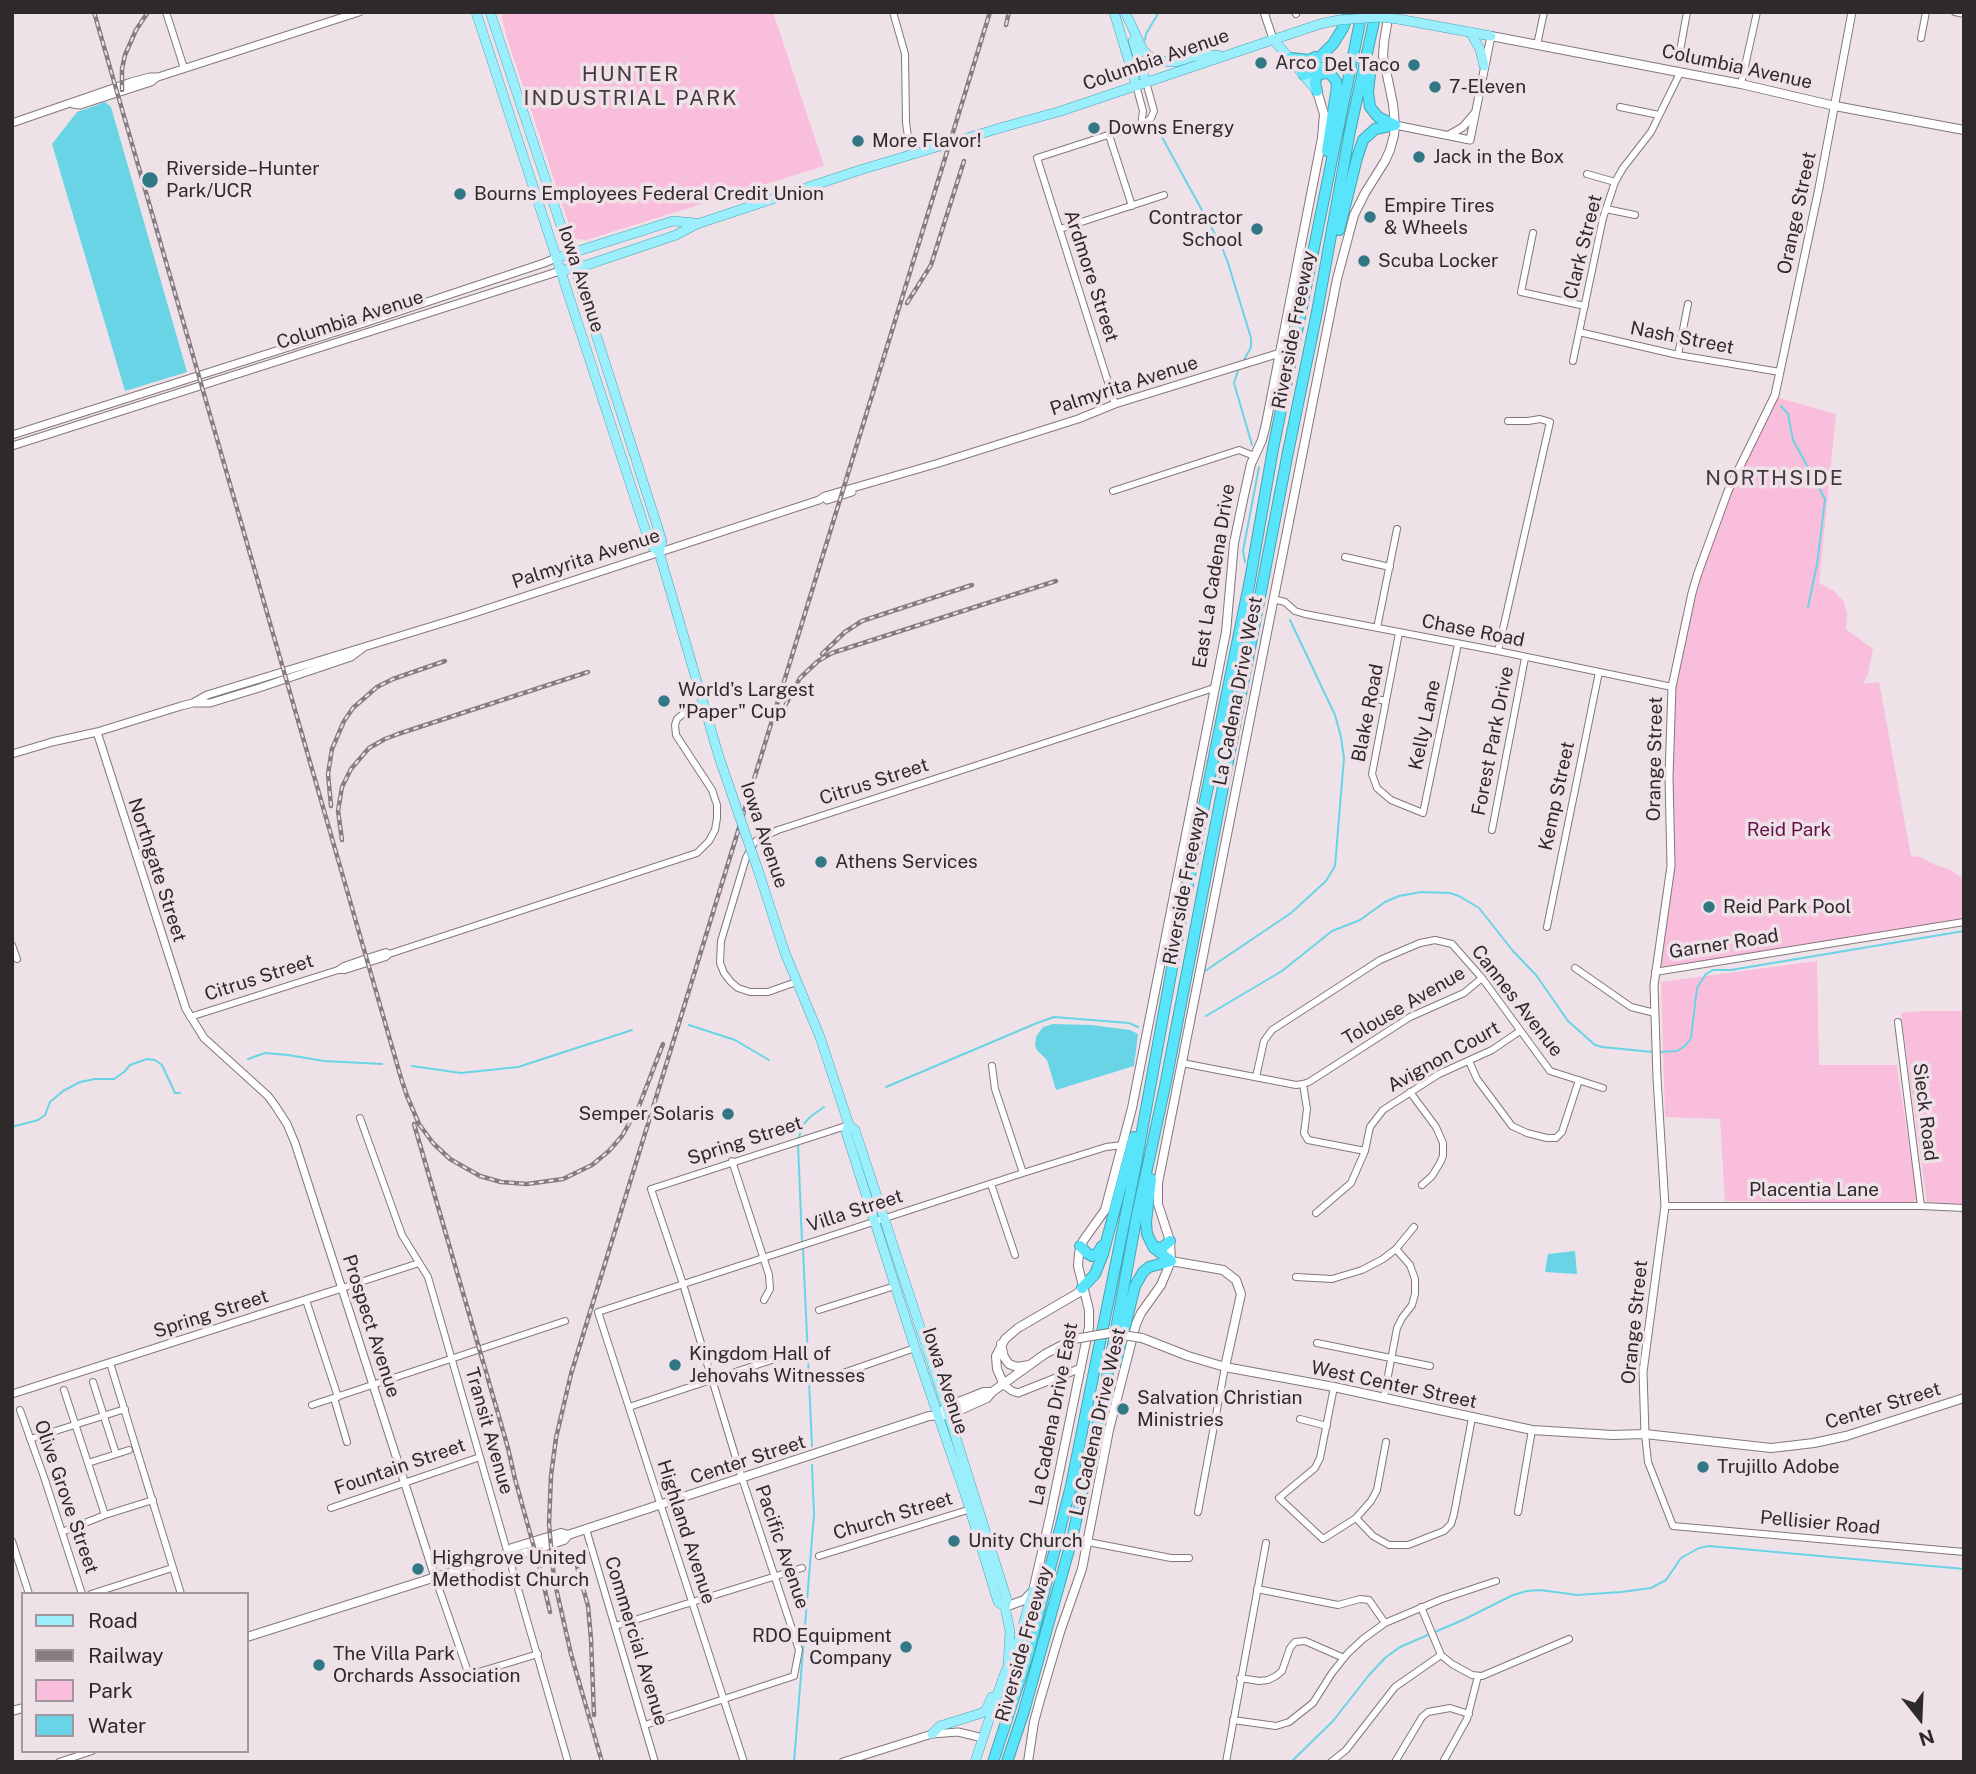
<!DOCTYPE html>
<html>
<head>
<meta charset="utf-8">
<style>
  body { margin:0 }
  #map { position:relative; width:1976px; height:1774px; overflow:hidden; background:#efe1e8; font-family:"Public Sans",sans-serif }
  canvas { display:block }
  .frame { position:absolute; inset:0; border:14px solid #2e292b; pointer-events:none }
  .legend { position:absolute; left:21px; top:1592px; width:228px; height:161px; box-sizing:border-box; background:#efe1e8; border:2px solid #a2979c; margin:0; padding:9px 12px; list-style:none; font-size:21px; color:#2e292b }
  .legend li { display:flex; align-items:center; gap:14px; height:35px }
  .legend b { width:35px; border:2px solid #a2979c }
  .north { position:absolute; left:1885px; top:1683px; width:70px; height:70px; -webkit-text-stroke:5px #efe1e8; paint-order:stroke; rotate:162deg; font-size:19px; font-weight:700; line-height:28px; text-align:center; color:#2e292b }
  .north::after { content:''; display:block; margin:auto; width:24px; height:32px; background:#2e292b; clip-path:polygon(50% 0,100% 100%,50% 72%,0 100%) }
</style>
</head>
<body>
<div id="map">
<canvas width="1976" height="1774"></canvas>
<div class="frame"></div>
<ul class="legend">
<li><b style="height:9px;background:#9beffd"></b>Road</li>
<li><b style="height:9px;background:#867c81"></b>Railway</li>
<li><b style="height:19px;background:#fabedd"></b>Park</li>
<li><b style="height:19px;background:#68d4e6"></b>Water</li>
</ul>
<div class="north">N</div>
</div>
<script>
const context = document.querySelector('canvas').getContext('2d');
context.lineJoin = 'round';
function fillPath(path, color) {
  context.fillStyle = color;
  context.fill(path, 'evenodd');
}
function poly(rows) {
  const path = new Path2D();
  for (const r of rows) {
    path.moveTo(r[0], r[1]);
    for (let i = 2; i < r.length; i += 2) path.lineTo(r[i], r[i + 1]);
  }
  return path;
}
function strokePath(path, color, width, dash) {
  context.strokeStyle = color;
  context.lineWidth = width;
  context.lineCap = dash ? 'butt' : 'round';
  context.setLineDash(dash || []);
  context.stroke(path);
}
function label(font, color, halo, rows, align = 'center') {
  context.font = font + ' "Public Sans",sans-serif';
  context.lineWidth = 7;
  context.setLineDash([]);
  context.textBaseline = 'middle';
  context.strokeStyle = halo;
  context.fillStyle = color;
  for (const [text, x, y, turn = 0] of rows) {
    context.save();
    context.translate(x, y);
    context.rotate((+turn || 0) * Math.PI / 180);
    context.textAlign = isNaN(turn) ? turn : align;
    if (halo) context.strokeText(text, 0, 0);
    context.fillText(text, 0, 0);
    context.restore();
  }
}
fillPath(poly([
  [501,12,773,12,824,166,586,240,577,239,572,234,538,131,506,35],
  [1776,397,1836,414,1819,583,1834,591,1844,602,1847,613,1846,629,1873,649,1868,674,1863,684,1879,682,1911,856,1920,857,1935,865,1949,869,1964,879,1964,919,1665,969,1658,962,1673,868,1671,779,1676,678,1696,585,1730,491],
  [1817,961,1819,1065,1897,1065,1917,1199,1913,1203,1725,1201,1720,1119,1665,1117,1661,982],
  [1921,1011,1964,1011,1964,1206,1927,1204,1901,1013]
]), '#fabedd');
fillPath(poly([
  [105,102,111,107,187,372,125,391,52,144,77,112],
  [1053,1024,1091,1025,1130,1030,1138,1034,1134,1066,1056,1090,1047,1060,1037,1050,1035,1045,1036,1037,1043,1027],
  [1575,1251,1577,1274,1545,1272,1548,1254]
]), '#68d4e6');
strokePath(poly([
  [1145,40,1146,34,1159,12],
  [1157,128,1221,245,1228,263,1251,338,1251,347,1244,360],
  [1238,371,1234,383,1252,445],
  [1781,406,1788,414,1793,440,1825,499,1817,564,1808,607],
  [1245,562,1243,551,1259,467],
  [1205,971,1291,913,1326,881,1335,866,1344,758,1341,737,1335,715,1290,620],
  [1206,1016,1282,971,1332,931,1360,920,1385,902,1399,896,1421,892,1450,893,1459,896,1479,908,1513,951,1536,975,1568,1021,1595,1045,1602,1047,1653,1052],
  [689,1025,735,1040,769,1060],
  [1659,1052,1677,1051,1685,1046,1691,1038,1697,988,1706,974,1713,970,1731,970,1964,931],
  [248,1059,265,1053,288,1055,324,1061,382,1064],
  [412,1066,461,1073,518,1067,632,1030],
  [886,1087,1037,1023,1054,1017,1129,1023,1138,1027],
  [12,1127,38,1120,45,1115,50,1102,63,1091,80,1082,95,1079,114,1079,124,1072,130,1065,147,1059,155,1060,162,1065,175,1093,180,1093],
  [799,1137,803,1125,810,1117,824,1107],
  [798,1143,802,1242],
  [803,1248,812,1446],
  [1435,1632,1465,1619,1513,1595,1527,1591,1540,1590,1577,1595,1621,1592,1651,1588,1666,1580,1681,1558,1699,1548,1709,1546,1964,1569],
  [794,1762,814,1514,812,1465],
  [1291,1762,1333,1721,1369,1675,1385,1658,1400,1647,1430,1634]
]), '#68d4e6', 2);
const minor = poly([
  [166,12,184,68],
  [893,12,905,54,906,123,909,143],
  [1295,12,1296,14],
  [1955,12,1964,14],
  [1921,38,1926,12],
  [1537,45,1544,12],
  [1680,51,1687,12],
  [1741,84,1757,12],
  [1136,85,1143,111,1141,125],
  [1620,107,1659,115],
  [1109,135,1132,206],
  [1587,174,1615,182],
  [1606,209,1635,215],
  [1060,229,1164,195],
  [1533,233,1521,292,1585,306],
  [1579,332,1678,355,1780,372],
  [1678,355,1688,304],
  [1573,361,1603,218,1615,182,1623,168,1651,132,1680,73],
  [1115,404,1037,158,1145,123,1151,118,1154,111,1146,82],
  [1113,491,1239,450,1254,456],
  [1345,557,1390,567],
  [1273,599,1285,602,1295,611,1305,614,1498,651,1672,687],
  [1377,628,1397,529],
  [1399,633,1372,774,1377,788,1391,800,1423,813,1458,644],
  [1498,651,1550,422,1540,419,1528,421,1508,421],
  [1366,697,1386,701],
  [1492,830,1525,658],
  [1547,927,1599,672],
  [12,945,17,959],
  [1575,968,1631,1007,1655,1013],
  [338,970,345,970,386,957,389,954,697,853,709,841,715,830,717,818,717,805,712,790,676,735,675,725,677,719,683,714,704,707],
  [1655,972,1964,922],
  [796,982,768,992,750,992,738,988,731,982,724,973,720,963,721,941,746,858,754,843,758,839,778,830,1214,688],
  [190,1017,338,970,344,966,367,958,386,952,389,954],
  [1898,1022,1921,1206],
  [1469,1061,1477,1079,1512,1126,1527,1133,1547,1138,1556,1138,1562,1132,1579,1080],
  [1182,1063,1296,1085,1303,1084,1309,1082,1410,1017,1464,993,1482,978],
  [992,1066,995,1089,1023,1173],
  [1256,1077,1264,1041,1272,1030,1380,960,1420,943,1435,940,1452,944,1482,978,1550,1071,1603,1088],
  [1303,1084,1307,1109,1304,1133,1308,1140,1365,1151],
  [1410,1092,1436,1127,1443,1143,1443,1156,1440,1163,1432,1176,1422,1185],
  [360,1118,402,1235,428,1277,568,1762],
  [732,1161,769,1275,770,1289,764,1300],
  [991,1184,1015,1255],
  [1665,1206,1921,1206,1964,1208],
  [1316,1213,1351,1183,1365,1151,1370,1127,1383,1110,1439,1074,1492,1050,1520,1031],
  [1296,1277,1332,1279,1362,1270,1383,1259,1396,1249,1414,1227],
  [342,1288,419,1263],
  [306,1300,338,1397],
  [819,1310,895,1286],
  [1317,1343,1430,1366],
  [110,1363,181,1594],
  [820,1381,915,1348],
  [93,1382,116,1454],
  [1334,1387,1320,1458,1315,1468,1279,1498,1323,1539,1356,1518,1371,1501,1377,1490,1386,1442],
  [64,1390,105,1515],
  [1384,1397,1397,1328,1402,1318,1412,1305,1415,1294,1415,1279,1410,1265,1396,1249],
  [334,1398,347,1442],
  [312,1405,565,1321],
  [629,1407,796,1352],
  [20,1410,44,1477,82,1594],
  [1300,1419,1327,1426],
  [1645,1434,1648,1462,1673,1526,1964,1552],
  [30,1439,125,1409],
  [88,1463,129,1450],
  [331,1508,480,1457],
  [1198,1512,1225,1367],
  [1518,1512,1532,1430],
  [1356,1518,1373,1536,1389,1545,1408,1545,1444,1531,1451,1524,1454,1514,1472,1418],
  [586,1529,655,1762],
  [62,1532,105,1515,153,1500],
  [12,1541,29,1594],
  [1088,1542,1171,1558,1189,1558],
  [819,1556,971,1509],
  [435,1577,469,1675,538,1654],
  [1257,1589,1338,1605,1360,1599,1369,1600,1385,1623],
  [91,1594,172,1568],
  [1421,1607,1441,1655,1452,1664,1472,1675,1482,1676,1569,1639],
  [615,1626,802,1568],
  [1240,1678,1259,1681,1268,1680,1276,1676,1282,1671,1290,1648,1295,1642,1305,1641,1344,1658],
  [1233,1720,1276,1726,1289,1722,1313,1703,1332,1673,1348,1653,1363,1639,1385,1623,1442,1599,1496,1581],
  [645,1725,794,1676,799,1650,742,1478,683,1284,651,1189,849,1125],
  [59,1762,92,1751],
  [744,1762,598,1312,1023,1173,1106,1147,1123,1145],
  [1226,1762,1266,1543],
  [1331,1762,1346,1750,1395,1687,1441,1655],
  [1395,1762,1422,1717,1428,1712,1450,1708,1469,1714],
  [1443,1762,1467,1719,1478,1676]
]);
const tertiary = poly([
  [1264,12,1273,39],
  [73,104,80,105,151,82,157,77],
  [12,123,131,82,150,77,158,77,359,12],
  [1395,125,1470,140,1491,36],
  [1449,135,1463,127,1474,114],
  [12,435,364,323,544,263,556,258],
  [12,446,560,271],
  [827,500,852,492],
  [196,703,210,703,259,688,351,657,363,648],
  [97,732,186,1009,204,1038,268,1096,276,1107,287,1124,295,1143,435,1577],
  [12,754,52,742,97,732,181,706,193,703,207,695,462,617,819,500,825,496,939,463,1078,419,1115,404,1280,353],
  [1004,1385,1012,1391,1018,1393,1081,1368],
  [12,1394,342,1288],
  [1645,1434,1643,1372,1665,1206,1657,1078,1654,985,1671,866,1669,777,1672,687,1692,593,1698,573,1728,491,1775,395,1819,188,1852,12],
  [843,1762,932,1734,958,1732,983,1738]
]);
const secondary = poly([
  [1491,36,1741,84,1835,106,1964,130],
  [1171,1261,1223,1270,1236,1280,1241,1294,1225,1367],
  [1142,1338,1188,1356,1225,1367,1334,1387,1532,1430,1613,1435,1645,1434,1771,1448,1814,1443,1846,1436,1964,1398],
  [1001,1344,1004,1357,1009,1364,1017,1367,1029,1365],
  [1004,1385,997,1369,996,1356,1005,1339,1018,1328,1078,1293,1082,1288],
  [943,1410,946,1407,984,1392,992,1392],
  [508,1554,512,1548,532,1542,561,1533,568,1535,586,1529,929,1416,949,1415,987,1398,992,1392,1045,1354,1074,1339],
  [1005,1607,1024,1600,1033,1591,1050,1517,1089,1327,1089,1310,1078,1266,1079,1253,1083,1241,1105,1210,1132,1108,1226,632,1234,543,1243,500,1251,464,1262,440,1266,424,1322,138,1324,114,1317,91],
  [247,1637,508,1554,515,1556,564,1540,568,1535],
  [12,1711,23,1708],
  [1028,1762,1034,1722,1040,1700,1060,1632,1082,1569,1109,1430,1136,1324,1141,1313,1161,1285,1171,1261,1170,1241,1158,1204,1158,1183,1337,279,1354,215,1365,193,1385,161,1390,150,1394,135,1395,125,1393,104,1383,56,1384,42,1389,12]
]);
const primary = poly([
  [476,12,650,544,659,552],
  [490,12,570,253,662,541,659,552,719,757],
  [1114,12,1136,85],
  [1125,12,1143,50,1151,58,1157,61,1176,62,1195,56,1218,55],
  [1398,19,1491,36],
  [1470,32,1480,49,1484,66],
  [1273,39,1317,91],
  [1133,41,1146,82],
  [1000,128,1061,111,1320,24,1339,20],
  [556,258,673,221,695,223],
  [560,271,587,265,676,235,697,224,860,170],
  [759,873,785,953,820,1037,849,1125,855,1130,944,1400,1007,1600,1005,1607,1010,1632,1008,1666],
  [849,1125,846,1132,915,1348,968,1503,998,1602,1005,1607],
  [932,1734,940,1726,982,1713,986,1710,992,1697],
  [975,1762,1003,1678,1018,1643,1033,1591]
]);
const motorway = poly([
  [1291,58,1309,60,1315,57],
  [1371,65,1368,92,1370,107,1378,117,1395,125],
  [1301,70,1316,61,1333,44,1343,28,1349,12],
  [1304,75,1321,68,1327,69,1336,81,1337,87,1327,151],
  [1317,91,1315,83,1317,76,1319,74,1328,73],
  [1339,230,1357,158,1363,140,1375,129,1395,125],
  [1151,1179,1146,1222,1147,1234,1154,1248,1171,1261],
  [1080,1246,1087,1253,1092,1256,1098,1253,1102,1246],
  [1154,1248,1163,1247,1170,1241],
  [1082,1288,1095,1274,1103,1254,1134,1137],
  [1116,1362,1135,1286,1143,1272,1149,1267,1171,1261],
  [993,1762,1028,1655,1071,1486,1135,1169,1182,914,1250,580,1273,449,1362,12],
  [1007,1762,1024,1711,1072,1539,1104,1394,1137,1215,1165,1086,1288,452,1317,312,1350,131,1376,12]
]);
strokePath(minor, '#83777d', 8);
strokePath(tertiary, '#83777d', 9);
strokePath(secondary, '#83777d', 10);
strokePath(primary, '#49a3b2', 10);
strokePath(motorway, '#49a3b2', 12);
strokePath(minor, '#fff', 6);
strokePath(tertiary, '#fff', 7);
strokePath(secondary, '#fff', 8);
strokePath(primary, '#9beffd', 9);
strokePath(motorway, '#58e5fb', 10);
const rail = poly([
  [94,12,401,1078,407,1096,419,1124,433,1143,450,1159,480,1176,501,1182,527,1184,563,1179,592,1165,609,1151,622,1136,639,1106,663,1044],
  [1006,25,1009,12],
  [122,90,122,69,125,55,136,30,148,12],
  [907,303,931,265,964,161],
  [822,654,845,632,862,621,972,585],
  [785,706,800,678,818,661,832,653,1056,581],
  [331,806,328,774,332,749,344,721,353,708,377,687,393,679,445,661],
  [342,840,338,811,342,787,351,769,369,748,385,739,398,734,588,672],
  [414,1124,508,1448,515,1479,540,1569,550,1612],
  [575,1559,588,1606,591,1639,594,1715],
  [602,1762,571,1654,554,1579,549,1524,551,1476,556,1438,571,1374,990,12]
]);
strokePath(rail, '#867c81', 4.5);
strokePath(rail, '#efe1e8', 2, [5]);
const secondaryBridge = poly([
  [1074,1339,1110,1333,1142,1338]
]);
const primaryBridge = poly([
  [1339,20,1379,17,1398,19],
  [860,170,1000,128],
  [719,757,759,873]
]);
strokePath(secondaryBridge, '#83777d', 10, []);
strokePath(primaryBridge, '#49a3b2', 10, []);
strokePath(secondaryBridge, '#fff', 8);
strokePath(primaryBridge, '#9beffd', 9);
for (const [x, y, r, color] of [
  [1261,63,7,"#317884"],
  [1414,65,7,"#317884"],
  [1435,87,7,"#317884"],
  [1094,128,7,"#317884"],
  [858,141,7,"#317884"],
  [1419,157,7,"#317884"],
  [150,180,9,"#317884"],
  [460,194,7,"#317884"],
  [1370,217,7,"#317884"],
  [1257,229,7,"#317884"],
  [1364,261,7,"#317884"],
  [664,701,7,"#317884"],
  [821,862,7,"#317884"],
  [1709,907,7,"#317884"],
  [728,1114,7,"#317884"],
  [675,1365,7,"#317884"],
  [1123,1409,7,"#317884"],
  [1703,1467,7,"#317884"],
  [954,1541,7,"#317884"],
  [418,1569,7,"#317884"],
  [906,1647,7,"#317884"],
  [319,1665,7,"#317884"]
]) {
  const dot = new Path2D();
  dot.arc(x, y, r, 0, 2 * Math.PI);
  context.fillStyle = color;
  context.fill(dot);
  strokePath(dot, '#efe1e8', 2.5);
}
label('19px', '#2e292b', '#efe1e8', [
  ["Columbia Avenue",1156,60,-19],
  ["Columbia Avenue",1737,67,12],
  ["Orange Street",1797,213,-78],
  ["Clark Street",1583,247,-76],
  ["Ardmore Street",1091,276,72],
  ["Iowa Avenue",581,279,72],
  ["Columbia Avenue",350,320,-18],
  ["Riverside Freeway",1294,330,-79],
  ["Nash Street",1682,338,11],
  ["Palmyrita Avenue",1124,386,-18],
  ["Palmyrita Avenue",586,559,-18],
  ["East La Cadena Drive",1214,576,-81],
  ["Chase Road",1473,631,11],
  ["La Cadena Drive West",1238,691,-79],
  ["Blake Road",1368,713,-79],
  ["Kelly Lane",1425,725,-78],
  ["Forest Park Drive",1493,741,-79],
  ["Orange Street",1655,759,-89],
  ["Citrus Street",874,782,-18],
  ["Kemp Street",1557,796,-78],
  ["Iowa Avenue",764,835,71],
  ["Northgate Street",157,870,72],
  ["Riverside Freeway",1185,886,-79],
  ["Garner Road",1724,944,-9],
  ["Citrus Street",259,978,-18],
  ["Cannes Avenue",1517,1001,52],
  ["Tolouse Avenue",1404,1006,-30],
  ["Avignon Court",1444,1057,-29],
  ["Sieck Road",1925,1112,83],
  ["Spring Street",745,1141,-18],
  ["Placentia Lane",1814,1190],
  ["Villa Street",855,1211,-18],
  ["Spring Street",211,1314,-18],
  ["Orange Street",1635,1322,-84],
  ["Prospect Avenue",371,1326,72],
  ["Iowa Avenue",945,1381,72],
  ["West Center Street",1394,1385,12],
  ["Center Street",1883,1406,-17],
  ["La Cadena Drive East",1054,1414,-79],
  ["La Cadena Drive West",1098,1422,-77],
  ["Transit Avenue",489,1431,74],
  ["Center Street",748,1460,-18],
  ["Fountain Street",400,1467,-19],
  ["Olive Grove Street",66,1497,71],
  ["Church Street",893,1516,-17],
  ["Pellisier Road",1820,1523,5],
  ["Highland Avenue",686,1532,72],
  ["Pacific Avenue",782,1547,71],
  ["Commercial Avenue",636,1641,73],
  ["Riverside Freeway",1024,1644,-74]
]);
label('19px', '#2e292b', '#efe1e8', [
  ["Arco",1275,63],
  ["Del Taco",1400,65,"right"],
  ["7-Eleven",1449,87],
  ["Downs Energy",1108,128],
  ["More Flavor!",872,141],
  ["Jack in the Box",1433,157],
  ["Riverside–Hunter",166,169],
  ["Park/UCR",166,191],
  ["Bourns Employees Federal Credit Union",474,194],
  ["Empire Tires",1384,206],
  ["& Wheels",1384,228],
  ["Contractor",1243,218,"right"],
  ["School",1243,240,"right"],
  ["Scuba Locker",1378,261],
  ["World's Largest",678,690],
  ["\"Paper\" Cup",678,712],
  ["Athens Services",835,862],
  ["Reid Park Pool",1723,907],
  ["Semper Solaris",714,1114,"right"],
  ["Kingdom Hall of",689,1354],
  ["Jehovahs Witnesses",689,1376],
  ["Salvation Christian",1137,1398],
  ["Ministries",1137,1420],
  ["Trujillo Adobe",1717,1467],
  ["Unity Church",968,1541],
  ["Highgrove United",432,1558],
  ["Methodist Church",432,1580],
  ["RDO Equipment",892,1636,"right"],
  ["Company",892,1658,"right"],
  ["The Villa Park",333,1654],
  ["Orchards Association",333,1676]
], 'left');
label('19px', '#670f48', '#efe1e8', [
  ["Reid Park",1789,830]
]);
context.letterSpacing = '2px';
label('21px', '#44393e', '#efe1e8', [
  ["HUNTER",631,75],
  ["INDUSTRIAL PARK",631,99],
  ["NORTHSIDE",1775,479]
]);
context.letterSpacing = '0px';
</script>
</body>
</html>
